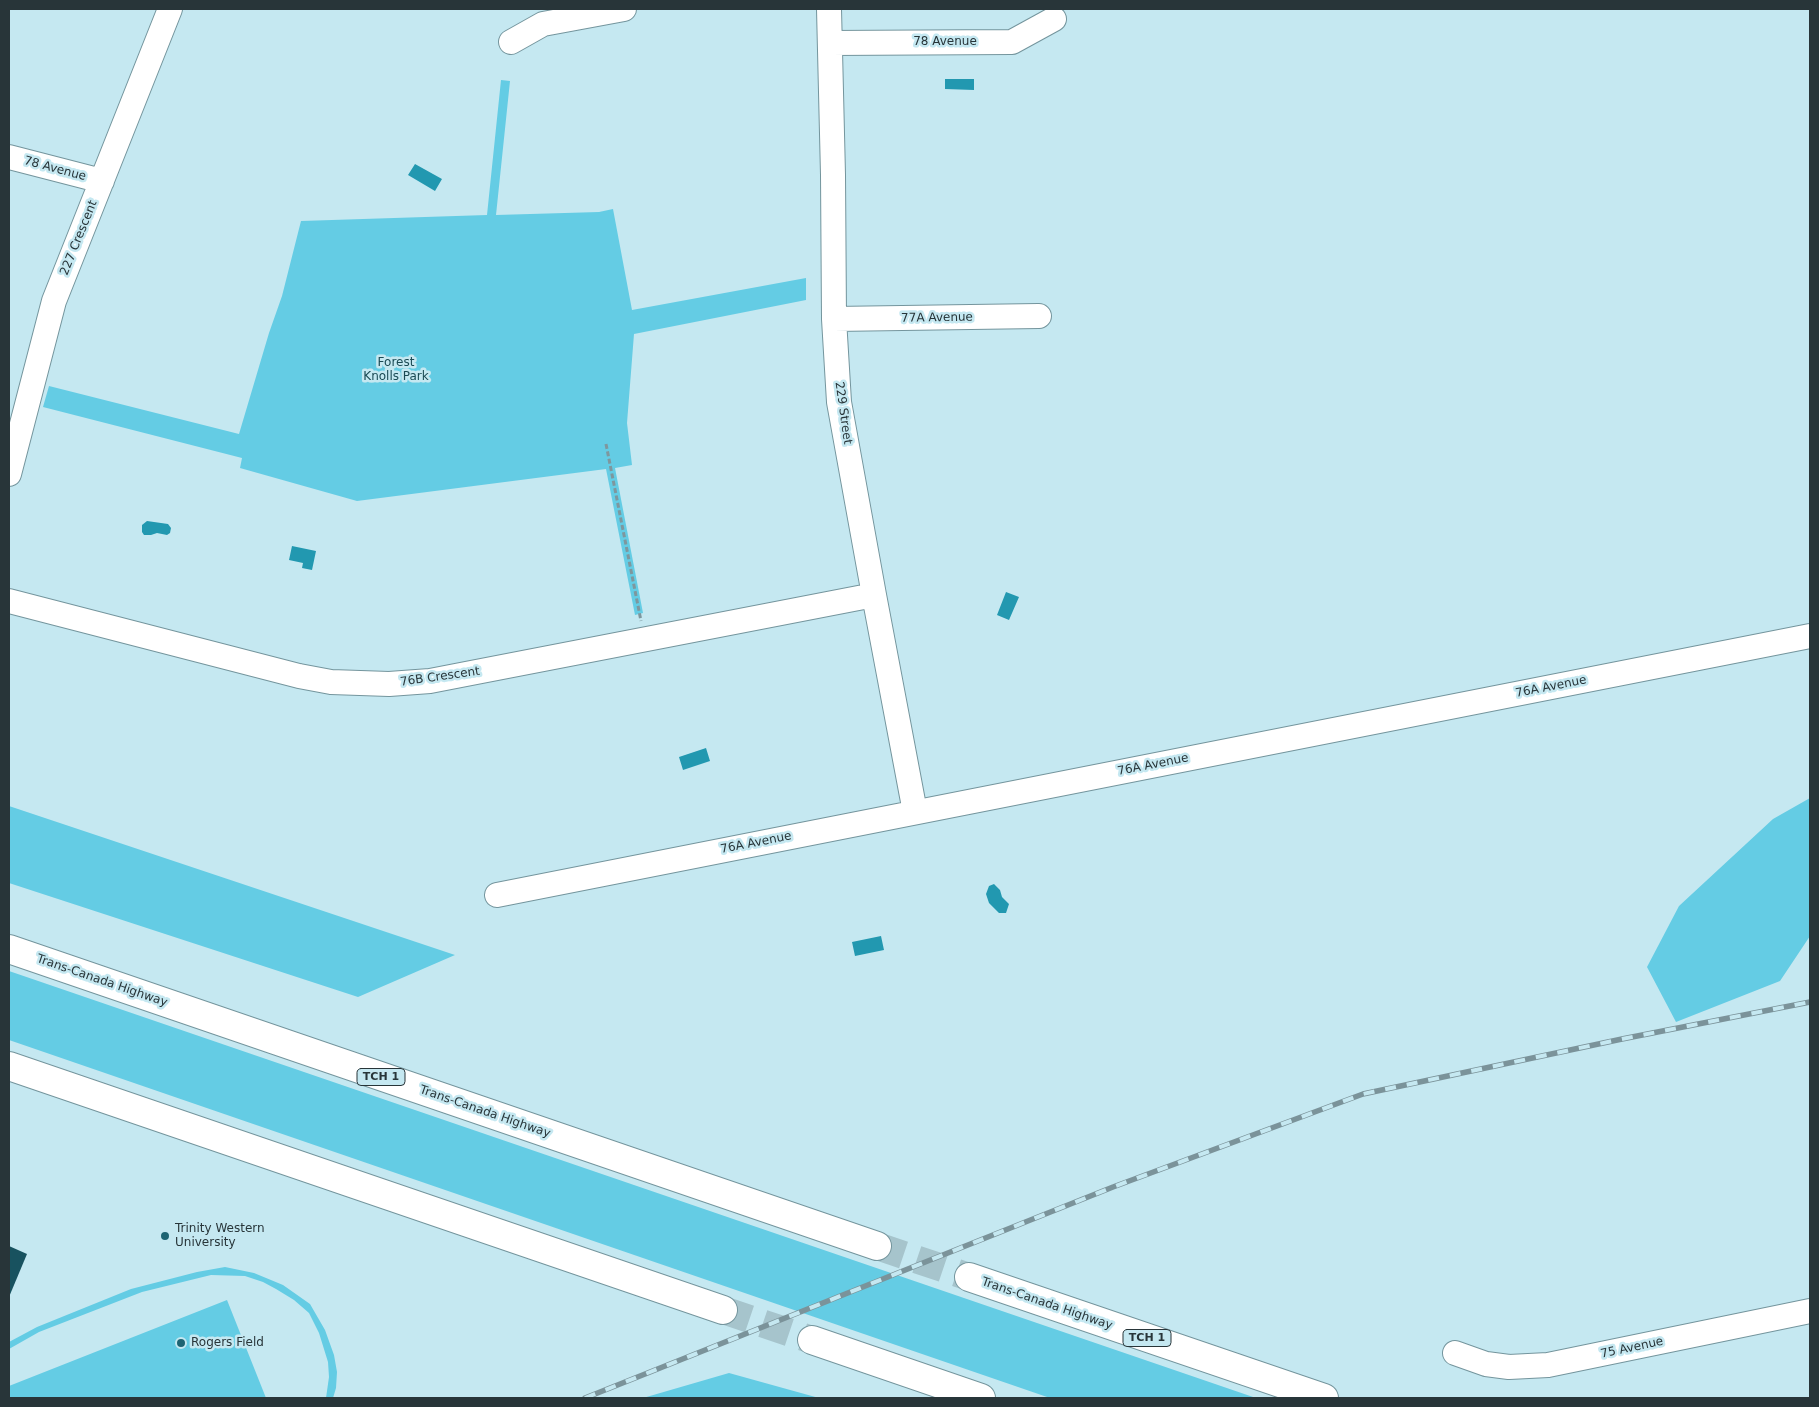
<!DOCTYPE html>
<html>
<head>
<meta charset="utf-8">
<style>
  body { margin:0 }
  #map { position:relative; width:1819px; height:1407px; overflow:hidden; background:#c5e8f1; font-family:"DejaVu Sans",sans-serif }
  canvas { display:block }
  .frame { position:absolute; inset:0; border:10px solid #283539; pointer-events:none }
</style>
</head>
<body>
<div id="map">
<canvas width="1819" height="1407"></canvas>
<div class="frame"></div>
</div>
<script>
const context = document.querySelector('canvas').getContext('2d');
context.lineJoin = 'round';
function fillPath(path, color) {
  context.fillStyle = color;
  context.fill(path, 'evenodd');
}
function poly(rows) {
  const path = new Path2D();
  for (const r of rows) {
    path.moveTo(r[0], r[1]);
    for (let i = 2; i < r.length; i += 2) path.lineTo(r[i], r[i + 1]);
  }
  return path;
}
function strokePath(path, color, width, dash) {
  context.strokeStyle = color;
  context.lineWidth = width;
  context.lineCap = dash ? 'butt' : 'round';
  context.setLineDash(dash || []);
  context.stroke(path);
}
function label(font, color, halo, rows, align = 'center') {
  context.font = font + ' "DejaVu Sans",sans-serif';
  context.lineWidth = 5;
  context.setLineDash([]);
  context.textBaseline = 'middle';
  context.strokeStyle = halo;
  context.fillStyle = color;
  for (const [text, x, y, turn = 0] of rows) {
    context.save();
    context.translate(x, y);
    context.rotate((+turn || 0) * Math.PI / 180);
    context.textAlign = isNaN(turn) ? turn : align;
    if (halo) context.strokeText(text, 0, 0);
    context.fillText(text, 0, 0);
    context.restore();
  }
}
fillPath(poly([
  [501,80,510,81,496,215,599,212,613,209,632,310,806,278,806,300,634,334,627,423,632,465,615,468,643,613,635,615,606,469,357,501,240,468,242,458,43,407,49,386,239,434,269,333,282,296,301,221,487,215],
  [1810,798,1810,936,1780,981,1676,1022,1647,967,1679,906,1773,819],
  [9,806,455,955,358,997,9,883],
  [9,971,1256,1398,1050,1398,9,1040],
  [225,1267,254,1273,283,1285,310,1304,325,1330,334,1355,337,1372,336,1388,333,1398,326,1398,329,1377,328,1362,319,1333,309,1313,294,1300,276,1289,263,1282,245,1276,211,1275,142,1292,39,1332,9,1349,9,1342,37,1327,131,1289,197,1272],
  [227,1300,266,1398,9,1398,9,1386],
  [729,1373,819,1398,643,1398]
]), '#64cce4');
fillPath(poly([
  [945,79,974,79,974,90,945,89],
  [415,164,442,179,435,191,408,175],
  [147,521,168,524,171,528,170,533,167,535,157,533,151,535,144,535,142,532,142,525],
  [292,546,316,551,312,570,302,568,303,563,289,560],
  [1006,592,1019,597,1009,620,997,615],
  [706,748,710,761,683,770,679,757],
  [994,884,1000,890,1002,897,1009,904,1006,913,999,913,989,903,986,894,989,886],
  [881,936,884,950,855,956,852,942]
]), '#2298b0');
fillPath(poly([
  [9,1246,27,1254,9,1297]
]), '#18525f');
strokePath(poly([
  [877,1246,969,1277],
  [723,1310,812,1340]
]), '#a6c4cc', 28, [28, 14]);
const minor = poly([
  [829,9,833,175,834,319,839,402,874,595,915,812],
  [511,42,543,24,624,9],
  [830,43,1012,42,1054,19],
  [9,157,102,181],
  [834,319,1039,316],
  [9,474,54,301,170,9],
  [9,601,299,676,331,682,389,684,430,681,466,674,874,595],
  [497,895,1810,636],
  [1455,1353,1486,1364,1509,1367,1548,1365,1810,1311]
]);
const highway = poly([
  [9,949,877,1246],
  [9,1066,723,1310],
  [969,1277,1324,1398],
  [812,1340,981,1398]
]);
strokePath(minor, '#74959d', 26);
strokePath(highway, '#74959d', 30);
strokePath(poly([
  [606,444,641,621]
]), '#7e979e', 3, [5, 2.5]);
strokePath(minor, '#fff', 24);
strokePath(highway, '#fff', 28);
const rail = poly([
  [585,1398,1113,1187,1363,1094,1622,1039,1810,1002]
]);
strokePath(rail, '#7b939a', 5.5);
strokePath(rail, '#c5e8f1', 4, [11]);
for (const [x, y, r, color] of [
  [165,1236,5,"#1d6473"],
  [181,1343,5,"#1d6473"]
]) {
  const dot = new Path2D();
  dot.arc(x, y, r, 0, 2 * Math.PI);
  context.fillStyle = color;
  context.fill(dot);
  strokePath(dot, '#c5e8f1', 2);
}
for (const [x, y, w] of [
  [381,1077,48],
  [1147,1338,48]
]) {
  const box = new Path2D();
  box.roundRect(x - w / 2, y - 8.5, w, 17, 4);
  context.fillStyle = '#c5e8f1';
  context.fill(box);
  strokePath(box, '#283539', 1);
}
label('bold 11px', '#283539', null, [
  ["TCH 1",381,1077],
  ["TCH 1",1147,1338]
]);
label('12px', '#283539', '#c5e8f1', [
  ["78 Avenue",945,42],
  ["78 Avenue",55,169,15],
  ["227 Crescent",79,238,-68],
  ["77A Avenue",937,318,-1],
  ["229 Street",843,413,82],
  ["76B Crescent",440,677,-8],
  ["76A Avenue",1551,687,-11],
  ["76A Avenue",1153,765,-11],
  ["76A Avenue",756,843,-11],
  ["Trans-Canada Highway",102,981,19],
  ["Trans-Canada Highway",485,1112,19],
  ["Trans-Canada Highway",1047,1304,19],
  ["75 Avenue",1632,1348,-12]
]);
label('12px', '#1b4a54', '#c5e8f1', [
  ["Forest",396,363],
  ["Knolls Park",396,377]
]);
label('12px', '#283539', '#c5e8f1', [
  ["Trinity Western",175,1229],
  ["University",175,1243],
  ["Rogers Field",191,1343]
], 'left');
</script>
</body>
</html>
